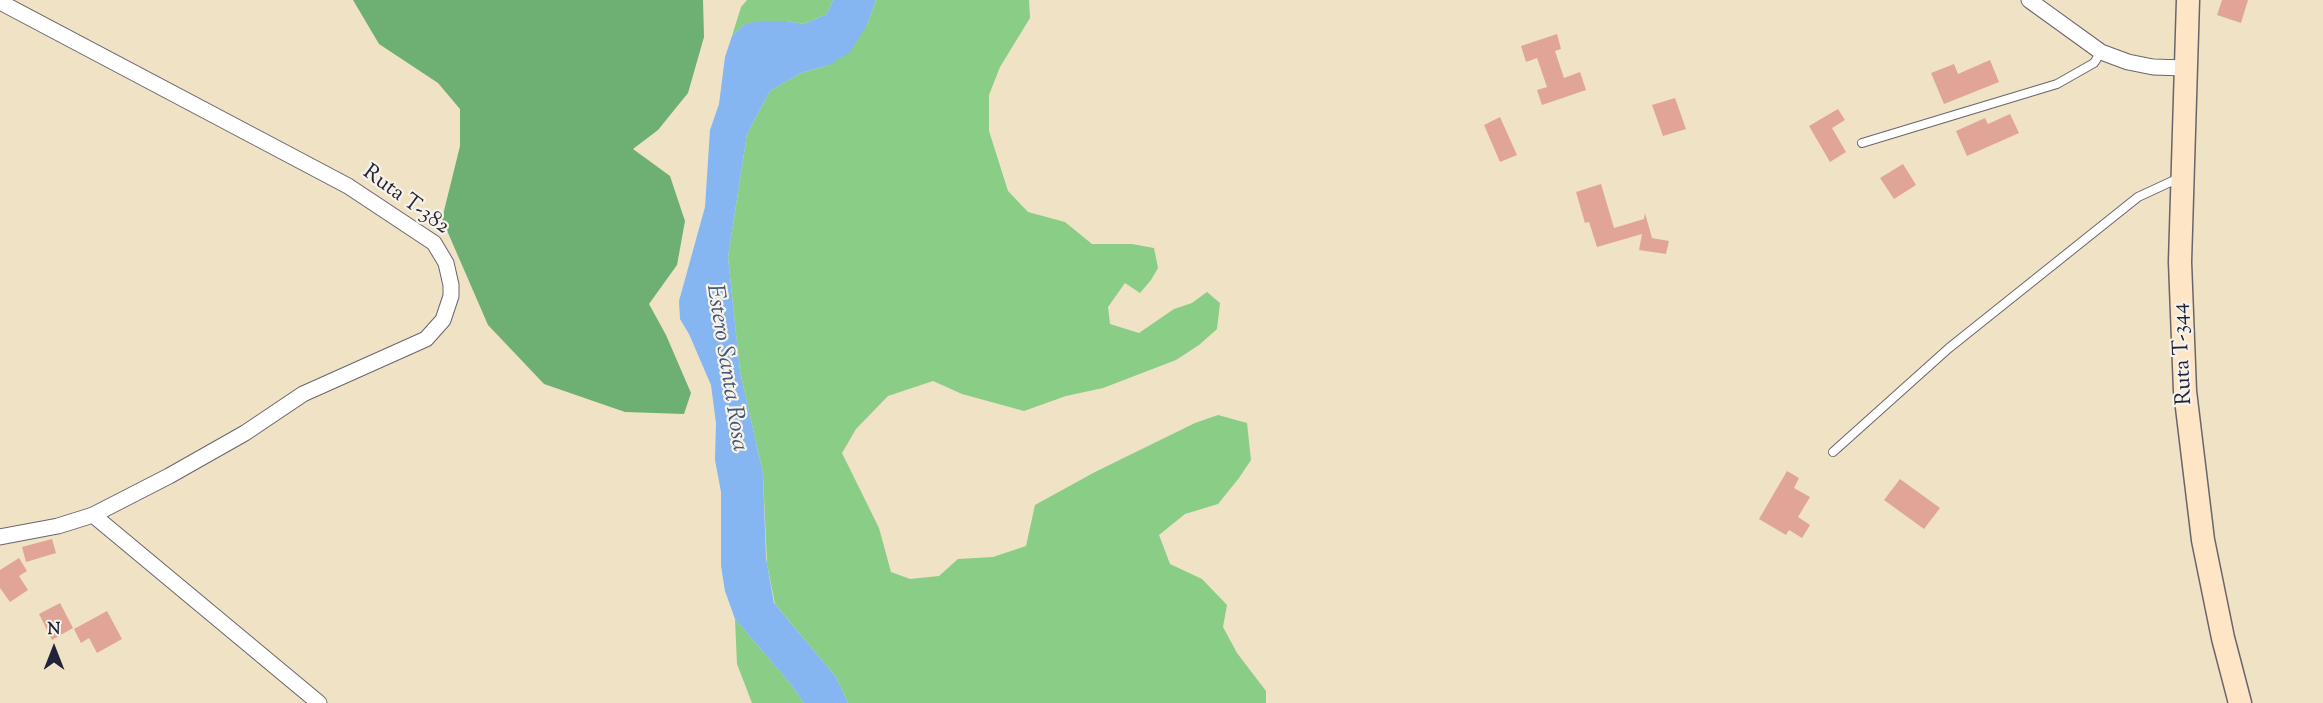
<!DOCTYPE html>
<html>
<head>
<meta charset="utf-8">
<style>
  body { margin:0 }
  #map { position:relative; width:2323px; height:703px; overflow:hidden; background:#f0e2c5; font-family:"Sorts Mill Goudy",serif }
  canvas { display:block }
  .north { position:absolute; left:24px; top:619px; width:60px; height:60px; -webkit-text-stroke:4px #f7f3e8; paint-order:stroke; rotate:0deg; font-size:16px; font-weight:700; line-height:24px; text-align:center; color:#22223b }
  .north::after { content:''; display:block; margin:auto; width:21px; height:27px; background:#22223b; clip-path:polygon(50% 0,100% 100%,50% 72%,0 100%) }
</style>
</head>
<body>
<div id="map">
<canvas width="2323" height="703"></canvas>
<div class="north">N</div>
</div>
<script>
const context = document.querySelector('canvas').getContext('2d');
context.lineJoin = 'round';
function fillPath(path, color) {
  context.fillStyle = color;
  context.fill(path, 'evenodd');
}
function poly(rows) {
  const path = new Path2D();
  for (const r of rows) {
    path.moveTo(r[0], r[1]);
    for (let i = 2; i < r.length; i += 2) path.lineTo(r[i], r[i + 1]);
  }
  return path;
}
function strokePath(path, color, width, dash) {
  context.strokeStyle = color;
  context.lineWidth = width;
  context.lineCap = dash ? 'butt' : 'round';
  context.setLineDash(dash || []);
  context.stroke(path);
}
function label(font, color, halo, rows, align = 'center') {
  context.font = font + ' "Sorts Mill Goudy",serif';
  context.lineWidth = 4.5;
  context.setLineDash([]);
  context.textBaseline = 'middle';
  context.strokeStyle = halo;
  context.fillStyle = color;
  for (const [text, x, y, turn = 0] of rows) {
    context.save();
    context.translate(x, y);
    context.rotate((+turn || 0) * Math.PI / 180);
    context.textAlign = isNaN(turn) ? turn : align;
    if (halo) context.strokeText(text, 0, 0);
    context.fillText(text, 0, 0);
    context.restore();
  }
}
fillPath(poly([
  [747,0,833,0,827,14,804,24,786,21,745,24,732,36,741,7],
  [876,0,1029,0,1030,18,1000,67,989,95,989,131,1008,191,1028,212,1065,222,1092,244,1132,244,1154,248,1158,268,1151,280,1140,293,1125,283,1108,307,1110,324,1139,333,1174,309,1192,303,1207,292,1220,303,1217,329,1199,345,1176,360,1103,388,1066,396,1024,411,962,394,933,381,888,396,856,429,842,453,879,528,891,572,910,579,939,576,958,559,993,557,1026,546,1035,505,1095,472,1195,423,1218,415,1247,423,1251,460,1239,478,1218,504,1185,514,1159,535,1170,564,1202,579,1227,605,1223,627,1237,653,1266,691,1266,703,848,703,836,677,775,604,767,564,763,474,740,371,728,257,747,134,770,91,801,73,829,65,867,25],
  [735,619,789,682,804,703,752,703,737,664]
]), '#89cd86');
fillPath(poly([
  [353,0,703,0,704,37,688,93,658,130,633,149,670,176,685,221,677,265,649,304,666,335,691,393,684,414,625,412,544,384,488,325,442,219,460,146,460,109,438,83,379,44]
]), '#6eb073');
fillPath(poly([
  [833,0,876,0,867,25,850,52,829,65,801,73,770,91,747,134,728,257,740,371,763,474,766,558,774,603,836,677,848,703,804,703,789,682,735,619,725,591,721,566,721,492,715,460,716,423,711,385,689,334,680,319,679,301,705,207,710,130,719,104,725,57,732,36,745,24,760,21,786,21,804,24,827,14]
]), '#85b6f1');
fillPath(poly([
  [2222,0,2248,0,2241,23,2217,15],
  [1557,34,1561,49,1555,51,1564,78,1580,72,1586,90,1542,105,1537,90,1547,87,1537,58,1526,62,1521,46],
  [1990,60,1999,82,1944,104,1931,73,1954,64,1958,74],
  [1675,98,1686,129,1663,136,1652,105],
  [1838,109,1845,120,1832,128,1846,152,1830,162,1809,126],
  [2010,114,2019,133,1967,156,1956,131,1985,118,1988,124],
  [1500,117,1517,155,1500,162,1484,125],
  [1903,164,1916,185,1894,199,1880,178],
  [1601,184,1614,228,1644,219,1645,213,1652,238,1669,241,1666,254,1639,250,1642,234,1597,247,1589,222,1585,223,1576,192],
  [1787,471,1799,478,1794,488,1810,497,1798,517,1810,525,1802,538,1789,530,1786,535,1759,519],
  [1900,479,1940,508,1924,529,1884,500],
  [52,539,56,553,26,562,22,547],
  [19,558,27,571,19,576,28,590,10,602,0,588,0,570],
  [60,603,73,628,52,640,39,614],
  [107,611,122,639,97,653,89,638,81,643,74,629]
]), '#e1a597');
const service = poly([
  [1862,143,2057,84,2094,63,2101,52],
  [1833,452,1949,348,2138,197,2179,178]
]);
const minor = poly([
  [2029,0,2101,52,2128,62,2153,67,2185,68],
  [0,2,348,186,434,243,446,263,451,285,451,296,443,320,426,339,303,394,245,433,169,476,93,515,58,526,0,537],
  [93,515,319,703]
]);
const secondary = poly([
  [2188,0,2180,262,2185,391,2203,540,2223,638,2240,703]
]);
strokePath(service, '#6a656b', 10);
strokePath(minor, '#6a656b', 17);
strokePath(secondary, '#6a656b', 25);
strokePath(service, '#fff', 8);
strokePath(minor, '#fff', 15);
strokePath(secondary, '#fde5c5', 22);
label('22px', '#22223b', '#f7f3e8', [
  ["Ruta T-382",405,201,36],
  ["Ruta T-344",2184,354,-93]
]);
label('italic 24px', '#45567b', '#f7f3e8', [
  ["Estero Santa Rosa",725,368,81]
]);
</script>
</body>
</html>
